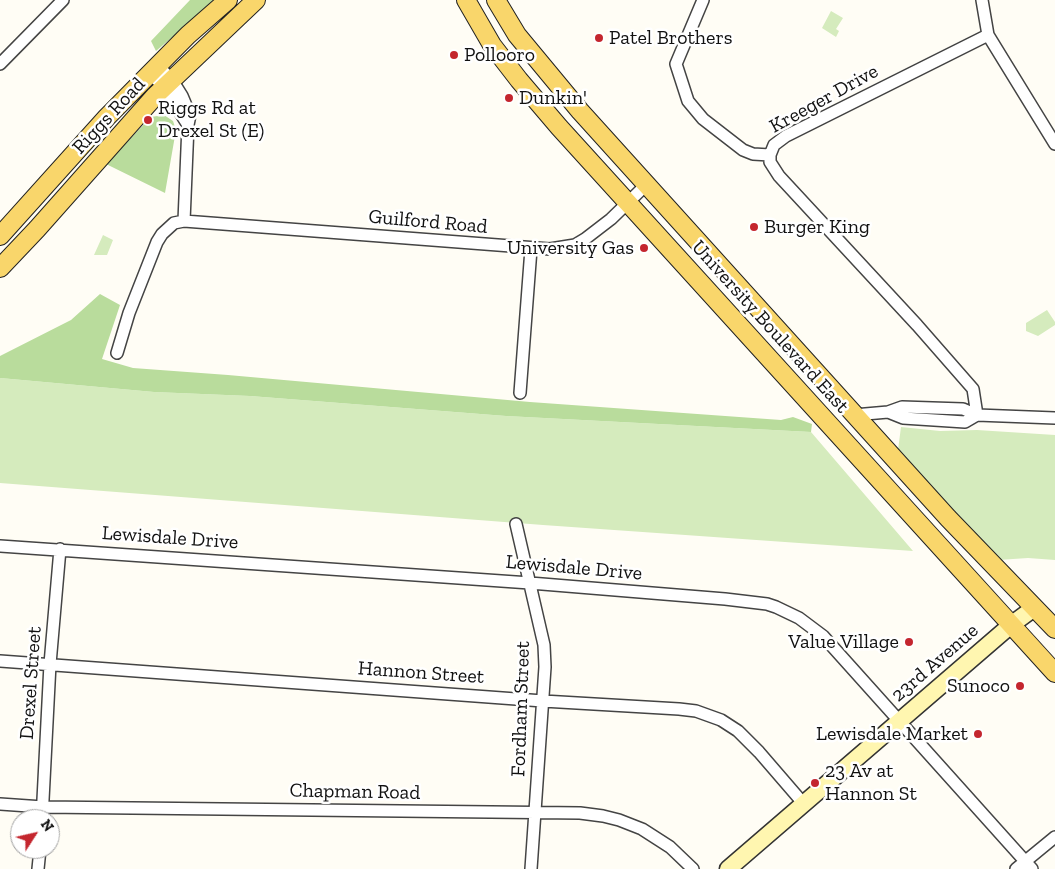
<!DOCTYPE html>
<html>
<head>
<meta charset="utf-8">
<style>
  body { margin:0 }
  #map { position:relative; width:1055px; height:869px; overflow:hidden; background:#fffdf5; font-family:"Zilla Slab",serif }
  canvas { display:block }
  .north { position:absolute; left:10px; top:809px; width:50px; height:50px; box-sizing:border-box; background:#fff; border:1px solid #a0a0a0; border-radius:50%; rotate:55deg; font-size:14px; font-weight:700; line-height:20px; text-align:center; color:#111 }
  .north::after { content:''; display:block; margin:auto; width:18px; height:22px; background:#c4262e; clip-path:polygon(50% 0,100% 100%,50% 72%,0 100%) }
</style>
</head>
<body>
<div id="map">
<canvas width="1055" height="869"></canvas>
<div class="north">N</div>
</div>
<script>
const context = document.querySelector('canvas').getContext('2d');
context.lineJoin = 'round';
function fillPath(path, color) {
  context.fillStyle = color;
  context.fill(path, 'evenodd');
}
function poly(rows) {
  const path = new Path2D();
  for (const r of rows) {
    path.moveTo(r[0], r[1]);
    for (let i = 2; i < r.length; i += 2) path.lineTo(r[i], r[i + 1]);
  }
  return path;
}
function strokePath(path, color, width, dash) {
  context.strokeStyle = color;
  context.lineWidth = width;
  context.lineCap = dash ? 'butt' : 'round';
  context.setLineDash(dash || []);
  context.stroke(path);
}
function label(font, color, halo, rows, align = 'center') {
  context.font = font + ' "Zilla Slab",serif';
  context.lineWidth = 5;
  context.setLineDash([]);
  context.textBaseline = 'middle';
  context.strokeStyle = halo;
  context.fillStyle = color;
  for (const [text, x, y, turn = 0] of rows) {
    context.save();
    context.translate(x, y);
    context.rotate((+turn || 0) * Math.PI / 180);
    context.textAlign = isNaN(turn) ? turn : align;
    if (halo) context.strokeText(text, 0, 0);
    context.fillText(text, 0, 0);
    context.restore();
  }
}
fillPath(poly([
  [831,11,843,18,836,29,839,31,836,37,822,28],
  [103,235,113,240,107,255,94,255],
  [1047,310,1055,322,1055,325,1038,336,1026,331,1026,323],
  [0,378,154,392,250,396,506,416,811,432,913,551,543,525,0,483],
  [901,427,940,431,977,430,1055,435,1055,560,1028,558,998,560,898,450]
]), '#d5ebbd');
fillPath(poly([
  [190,0,216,0,156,51,151,41],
  [164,115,173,121,176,130,165,193,106,164,151,117],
  [100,294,120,305,102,359,133,368,228,375,530,402,781,420,793,417,812,424,811,432,506,416,250,396,154,392,0,378,0,356,71,320]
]), '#b9dc9c');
const street = poly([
  [703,0,676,64,688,101,703,119,743,150,753,154,770,155],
  [982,0,988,35,1055,144],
  [0,64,63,0],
  [159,67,172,80,182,96,190,115,188,125,184,221],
  [151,74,164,87,188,125],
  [117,353,129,313,157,242,162,234,174,223,184,221,550,249,575,245,585,239,611,219,647,184],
  [520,393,531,249],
  [888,412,903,418,965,422,977,415],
  [854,415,888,412,902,407,963,409,977,415,1055,418],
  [977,415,973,389,917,325,779,176,770,162,770,155,774,145,786,136,988,35],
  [516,524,544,645,545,667,531,869],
  [0,546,530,583,725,599,767,604,776,607,799,618,823,636,1032,869],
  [0,661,543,701,679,709,696,711,721,720,738,731,759,752,803,803],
  [0,804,43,807,580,813,603,816,619,820,642,829,670,847,693,869],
  [42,819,50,664,60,549],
  [38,869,40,849],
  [1016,869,1055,837]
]);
const secondary = poly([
  [728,869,1011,625,1034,608]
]);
const primary = poly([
  [466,0,492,45,519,80,559,127,1055,673],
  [496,0,517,35,580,111,948,518,1055,629],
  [0,236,107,117,188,35,228,0],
  [0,268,37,229,155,96,256,0]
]);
strokePath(street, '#444', 14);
strokePath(secondary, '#333', 19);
strokePath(primary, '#222', 20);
strokePath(street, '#fff', 11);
strokePath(secondary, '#fff6b0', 16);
strokePath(primary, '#f9d66b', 18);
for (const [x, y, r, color] of [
  [599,38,5,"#c4262e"],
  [454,55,5,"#c4262e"],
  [509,98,5,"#c4262e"],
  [148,120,5,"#c4262e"],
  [754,227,5,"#c4262e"],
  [644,248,5,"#c4262e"],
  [909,642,5,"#c4262e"],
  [1020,686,5,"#c4262e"],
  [978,734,5,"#c4262e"],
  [815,783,5,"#c4262e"]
]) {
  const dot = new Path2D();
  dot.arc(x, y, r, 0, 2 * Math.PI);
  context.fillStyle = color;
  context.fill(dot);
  strokePath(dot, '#fff', 2);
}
label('20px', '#111', '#fff', [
  ["Patel Brothers",609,38],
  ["Pollooro",464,55],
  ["Dunkin'",519,98],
  ["Riggs Rd at",158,108],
  ["Drexel St (E)",158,131],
  ["Burger King",764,227],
  ["University Gas",634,248,"right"],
  ["Value Village",899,642,"right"],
  ["Sunoco",1010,686,"right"],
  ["Lewisdale Market",968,734,"right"],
  ["23 Av at",825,771],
  ["Hannon St",825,794]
], 'left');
label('20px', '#111', '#fff', [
  ["Kreeger Drive",824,99,-29],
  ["Riggs Road",109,116,-47],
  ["Guilford Road",428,222,5],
  ["University Boulevard East",770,327,48],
  ["Lewisdale Drive",170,538,4],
  ["Lewisdale Drive",574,568,5],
  ["23rd Avenue",935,663,-41],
  ["Hannon Street",421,673,4],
  ["Drexel Street",31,683,-86],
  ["Fordham Street",521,709,-88],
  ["Chapman Road",355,792,1]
]);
</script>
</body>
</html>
